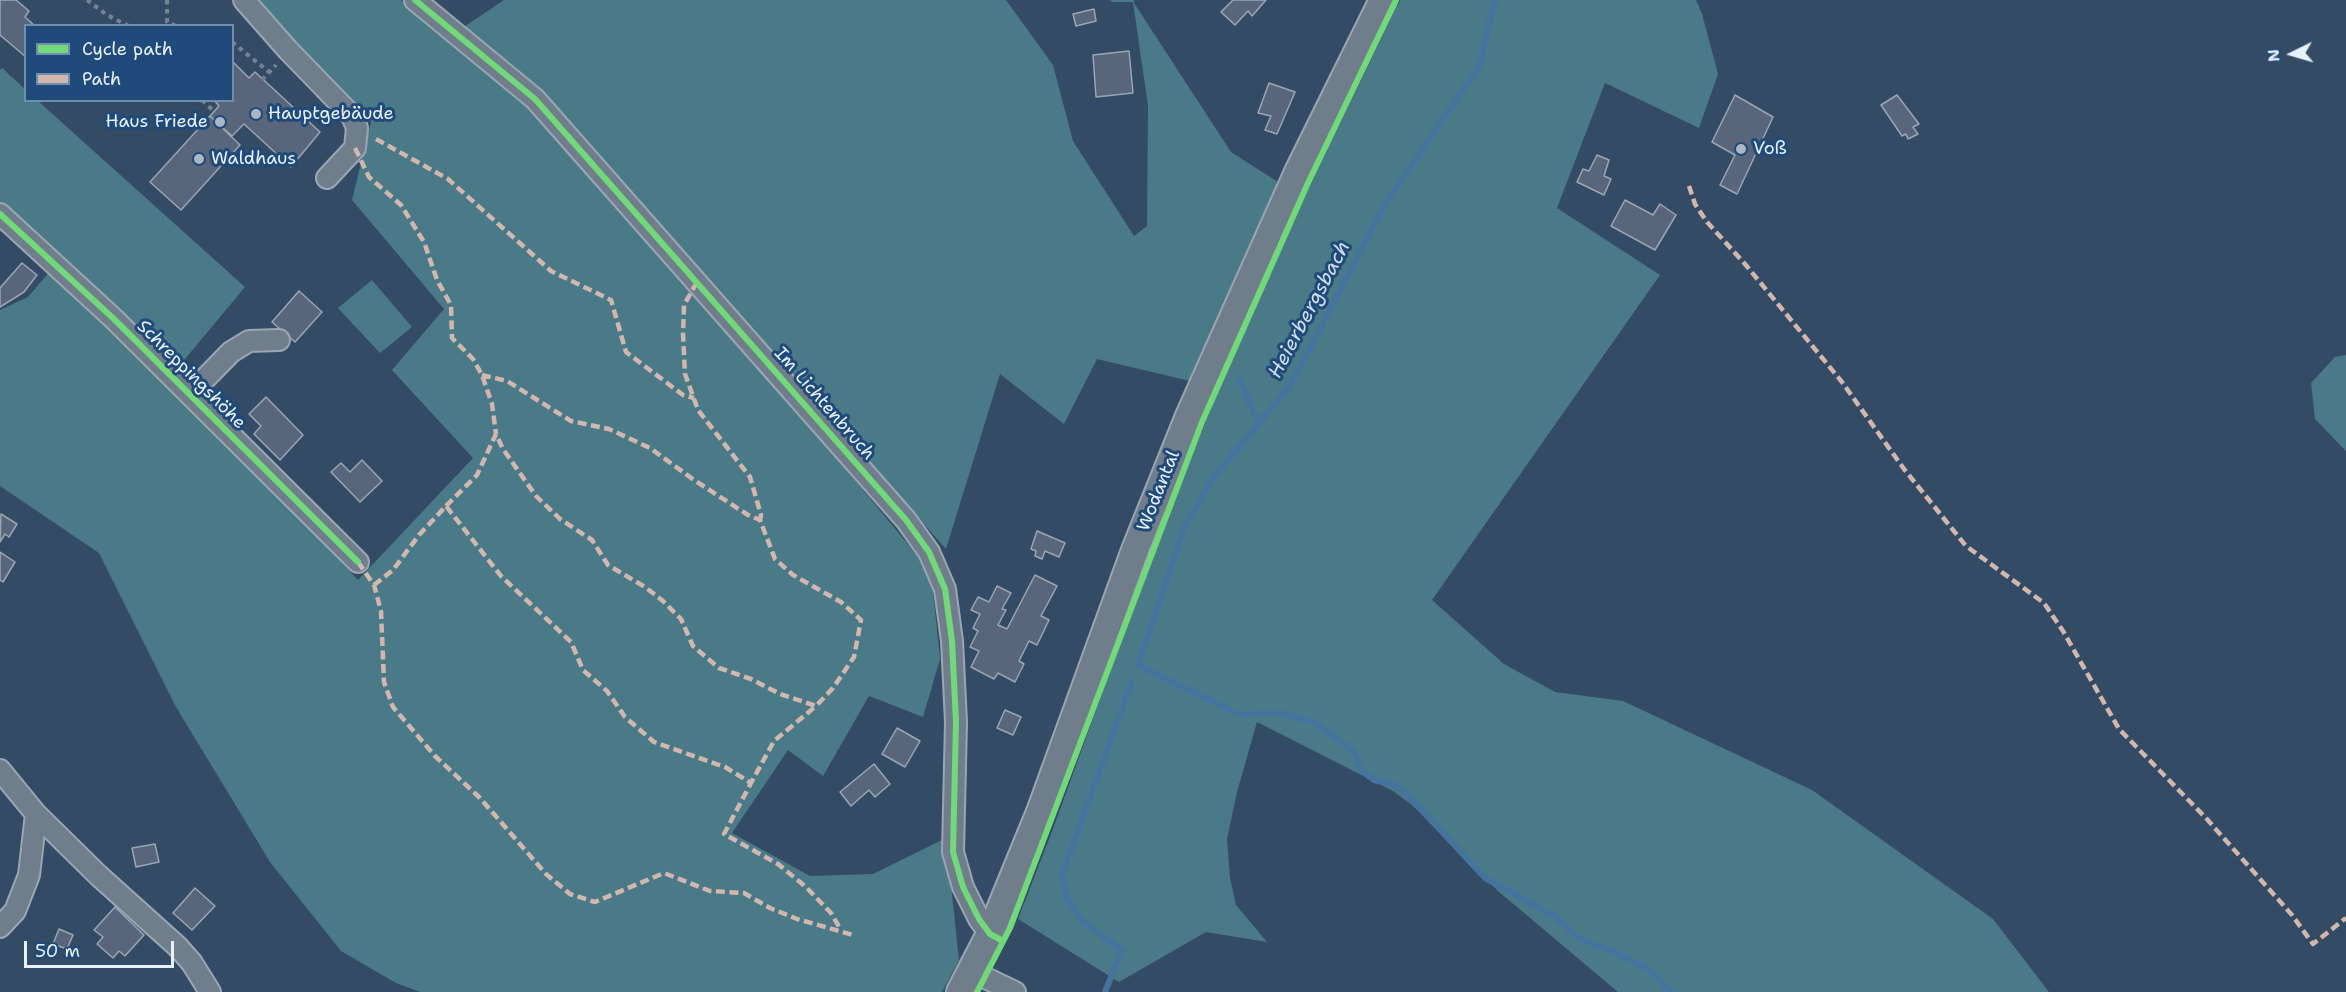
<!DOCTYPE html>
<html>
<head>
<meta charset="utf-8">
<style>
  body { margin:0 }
  #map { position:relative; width:2346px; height:992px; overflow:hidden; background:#344b65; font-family:"Shantell Sans",sans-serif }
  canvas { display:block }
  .legend { position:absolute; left:24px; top:24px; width:210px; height:78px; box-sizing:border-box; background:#1f4a7a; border:2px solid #6f8dac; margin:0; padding:8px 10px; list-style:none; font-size:18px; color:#e8f1f8 }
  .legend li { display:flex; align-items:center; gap:12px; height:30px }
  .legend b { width:30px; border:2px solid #6f8dac }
  .north { position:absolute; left:2262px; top:24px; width:60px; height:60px; -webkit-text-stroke:4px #1f4a7a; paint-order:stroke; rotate:265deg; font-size:16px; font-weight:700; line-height:24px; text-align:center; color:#e8f1f8 }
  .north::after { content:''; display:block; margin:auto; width:21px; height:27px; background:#e8f1f8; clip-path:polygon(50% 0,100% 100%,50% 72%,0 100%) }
  .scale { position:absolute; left:24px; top:941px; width:150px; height:27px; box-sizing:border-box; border:3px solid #e8f1f8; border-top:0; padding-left:8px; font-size:18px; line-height:21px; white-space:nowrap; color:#e8f1f8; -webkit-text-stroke:4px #1f4a7a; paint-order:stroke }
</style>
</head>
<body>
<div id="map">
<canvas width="2346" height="992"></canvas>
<ul class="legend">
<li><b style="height:8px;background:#71d979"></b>Cycle path</li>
<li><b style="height:8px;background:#d1b7ad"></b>Path</li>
</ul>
<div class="north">N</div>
<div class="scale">50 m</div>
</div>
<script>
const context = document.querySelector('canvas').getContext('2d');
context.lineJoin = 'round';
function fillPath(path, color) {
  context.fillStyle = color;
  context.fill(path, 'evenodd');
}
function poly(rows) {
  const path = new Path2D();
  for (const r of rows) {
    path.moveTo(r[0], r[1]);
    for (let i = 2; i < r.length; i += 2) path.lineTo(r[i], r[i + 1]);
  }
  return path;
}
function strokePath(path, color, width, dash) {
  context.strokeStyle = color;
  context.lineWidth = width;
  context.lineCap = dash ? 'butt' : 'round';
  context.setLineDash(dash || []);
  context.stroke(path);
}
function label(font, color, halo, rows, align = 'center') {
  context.font = font + ' "Shantell Sans",sans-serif';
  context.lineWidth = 6;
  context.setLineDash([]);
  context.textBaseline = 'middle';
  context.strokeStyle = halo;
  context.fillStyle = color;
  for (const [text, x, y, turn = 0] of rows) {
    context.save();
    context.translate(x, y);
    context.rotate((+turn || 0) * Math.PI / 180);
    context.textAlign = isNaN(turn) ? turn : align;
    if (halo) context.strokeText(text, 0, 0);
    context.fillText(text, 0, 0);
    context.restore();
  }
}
fillPath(poly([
  [251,0,401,0,529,103,795,408,931,572,940,659,923,717,869,696,823,776,788,750,732,833,810,876,873,874,946,838,959,960,942,992,420,992,396,983,341,951,270,862,176,707,99,553,0,486,0,310,28,297,51,270,264,479,358,580,473,458,392,370,444,309,352,200,371,122,284,36],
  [504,0,1006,0,1053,65,1073,141,1134,236,1147,226,1148,106,1133,2,1112,2,1110,0,1134,0,1134,3,1231,152,1278,182,1190,381,1097,359,1064,424,1000,374,946,549,539,87,464,27],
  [1400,0,1696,0,1702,14,1718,74,1699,128,1605,83,1557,208,1660,275,1432,600,1504,664,1555,692,1623,701,1812,790,1993,919,2049,992,1618,992,1498,891,1412,805,1393,791,1257,722,1237,792,1227,839,1230,878,1236,905,1267,942,1206,932,1119,982,1018,919,1053,829,1162,528,1234,353,1317,171],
  [2,68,25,89,26,100,38,101,245,287,175,371,0,204,0,70],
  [372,280,412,327,380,353,338,308],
  [2346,355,2346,451,2315,419,2311,383,2335,357]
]), '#4a7a88');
strokePath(poly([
  [1495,0,1479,66,1384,206,1290,386,1213,478,1185,526,1138,665,1241,715,1276,712,1312,721,1354,751,1362,771,1374,780,1393,784,1406,793,1485,878,1556,917,1578,938,1614,952,1651,971,1671,992],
  [1240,381,1259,424],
  [1105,992,1122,950,1081,920,1067,897,1062,874,1132,682]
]), '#44749d', 6);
const building = poly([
  [0,0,16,0,29,11,25,17,35,26,26,26,26,57,0,35,0,0],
  [1233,0,1266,0,1252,16,1248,11,1235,25,1221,12,1233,0],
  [1094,9,1096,21,1076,26,1073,14,1094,9],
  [1129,51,1133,93,1096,97,1093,55,1129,51],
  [232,61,249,78,255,72,320,132,291,167,244,124,232,136,210,116,219,106,214,100,232,100,232,61],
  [1269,83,1295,92,1277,134,1265,130,1271,116,1258,113,1269,83],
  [1735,95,1773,117,1737,194,1720,185,1735,155,1712,142,1735,95],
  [1897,95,1919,124,1913,127,1918,134,1908,139,1906,134,1902,136,1881,105,1897,95],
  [210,116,240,145,181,210,150,182,210,116],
  [1597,155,1609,160,1604,176,1611,179,1604,195,1577,182,1583,169,1589,171,1597,155],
  [1625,200,1653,215,1660,204,1676,215,1655,250,1611,226,1625,200],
  [22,263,37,275,24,292,0,307,0,288,22,263],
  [299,291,322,312,295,342,272,322,299,291],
  [266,397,303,435,280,460,254,434,261,426,249,414,266,397],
  [362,460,382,481,360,502,331,472,341,463,350,472,362,460],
  [1,514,17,524,9,537,5,534,0,542,1,514],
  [1037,531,1065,543,1059,557,1045,551,1042,559,1035,556,1036,551,1031,549,1037,531],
  [0,552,15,562,3,582,0,580,0,552],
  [1035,575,1057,586,1041,616,1049,620,1037,645,1029,641,1019,661,1024,664,1015,682,998,673,994,679,971,667,979,651,970,647,978,631,973,628,980,614,971,610,978,597,989,602,997,586,1011,593,1002,609,1006,610,998,625,1007,629,1035,575],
  [1005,710,1021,717,1013,735,997,728,1005,710],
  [897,728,920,741,905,767,882,754,897,728],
  [874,764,890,784,875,797,869,790,851,806,840,792,874,764],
  [155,844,159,862,136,867,132,848,155,844],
  [195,888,215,906,192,930,173,913,195,888],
  [115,907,144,935,125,956,119,951,113,958,97,944,103,937,94,930,115,907],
  [59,929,73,935,67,949,53,944,59,929]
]);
fillPath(building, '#58657a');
strokePath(building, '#9aa6b3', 1.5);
const minor = poly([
  [244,0,288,50,352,116,357,128,355,148,327,178],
  [415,0,535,99,906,520,929,552,945,589,952,641,956,722,953,852,963,887,979,919,990,934],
  [0,214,114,319,358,562],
  [190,394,231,352,249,341,279,340],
  [0,770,36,814,29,875,15,911,0,927],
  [36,814,98,875,178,947,192,963,210,992],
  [971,971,1015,992]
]);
const major = poly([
  [960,992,990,934,1040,812,1135,550,1189,416,1298,172,1383,0]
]);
strokePath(minor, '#9aa6b3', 24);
strokePath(major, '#9aa6b3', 30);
strokePath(poly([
  [87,0,107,15,129,26],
  [167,0,167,22,176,26],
  [232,42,269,72],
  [262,80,276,65],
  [202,100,215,112]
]), '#778390', 4, [4.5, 4.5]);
strokePath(minor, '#707e8c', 20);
strokePath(major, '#707e8c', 26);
strokePath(poly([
  [376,139,448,179,551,271,611,300,626,352,683,395,694,398],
  [355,148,369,177,401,205,424,242,437,280,451,305,452,338,473,359,482,375,492,404,496,434],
  [1689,186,1695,204,1707,222,1745,264,1842,382,1904,469,1966,546,2044,603,2063,631,2119,729,2205,817,2292,915,2313,944,2346,918],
  [697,282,684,305,683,334,685,374,698,410,750,477,761,515,760,520,775,559,793,575,841,602,861,620,854,657,833,688,816,706],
  [482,375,507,381,571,421,609,429,650,448,694,480,748,515,760,520],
  [446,506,477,475,496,434,503,449,536,496,560,519,592,540,608,565,645,587,663,601,681,619,693,646,719,668,751,679,780,694,816,706,774,741,751,783],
  [358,562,374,585,381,611,384,682,393,707,435,756,480,798,546,874,570,894,595,902,664,873,710,891,744,893,770,908,797,919,853,935],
  [374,585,393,570,419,535,446,506,501,576,571,642,583,670,607,691,625,717,654,742,725,767,751,783,724,834,778,864,806,887,831,913,841,930]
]), '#d1b7ad', 4.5, [9, 4.5]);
strokePath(poly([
  [415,0,535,99,906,520,929,552,945,589,952,641,956,722,953,852,963,887,979,919,990,934,1003,941],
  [0,214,114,319,358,562],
  [977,992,1010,928,1202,422,1308,183,1396,0]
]), '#71d979', 6);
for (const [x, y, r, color] of [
  [256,114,6,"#a9b7c5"],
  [220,122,6,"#a9b7c5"],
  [1741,149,6,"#a9b7c5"],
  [199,159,6,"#a9b7c5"]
]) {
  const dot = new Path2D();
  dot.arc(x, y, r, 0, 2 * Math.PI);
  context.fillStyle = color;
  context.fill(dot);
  strokePath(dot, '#1f4a7a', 2);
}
label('18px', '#e8f1f8', '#1f4a7a', [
  ["Hauptgebäude",268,114],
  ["Haus Friede",208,122,"right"],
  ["Voß",1753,149],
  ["Waldhaus",211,159]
], 'left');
label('18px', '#e8f1f8', '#1f4a7a', [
  ["Schreppingshöhe",191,375,45],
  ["Im Lichtenbruch",824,404,49],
  ["Wodantal",1159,491,-68]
]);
label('italic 20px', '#d0dfeb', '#1f4a7a', [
  ["Heierbergsbach",1310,310,-62]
]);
</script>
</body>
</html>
